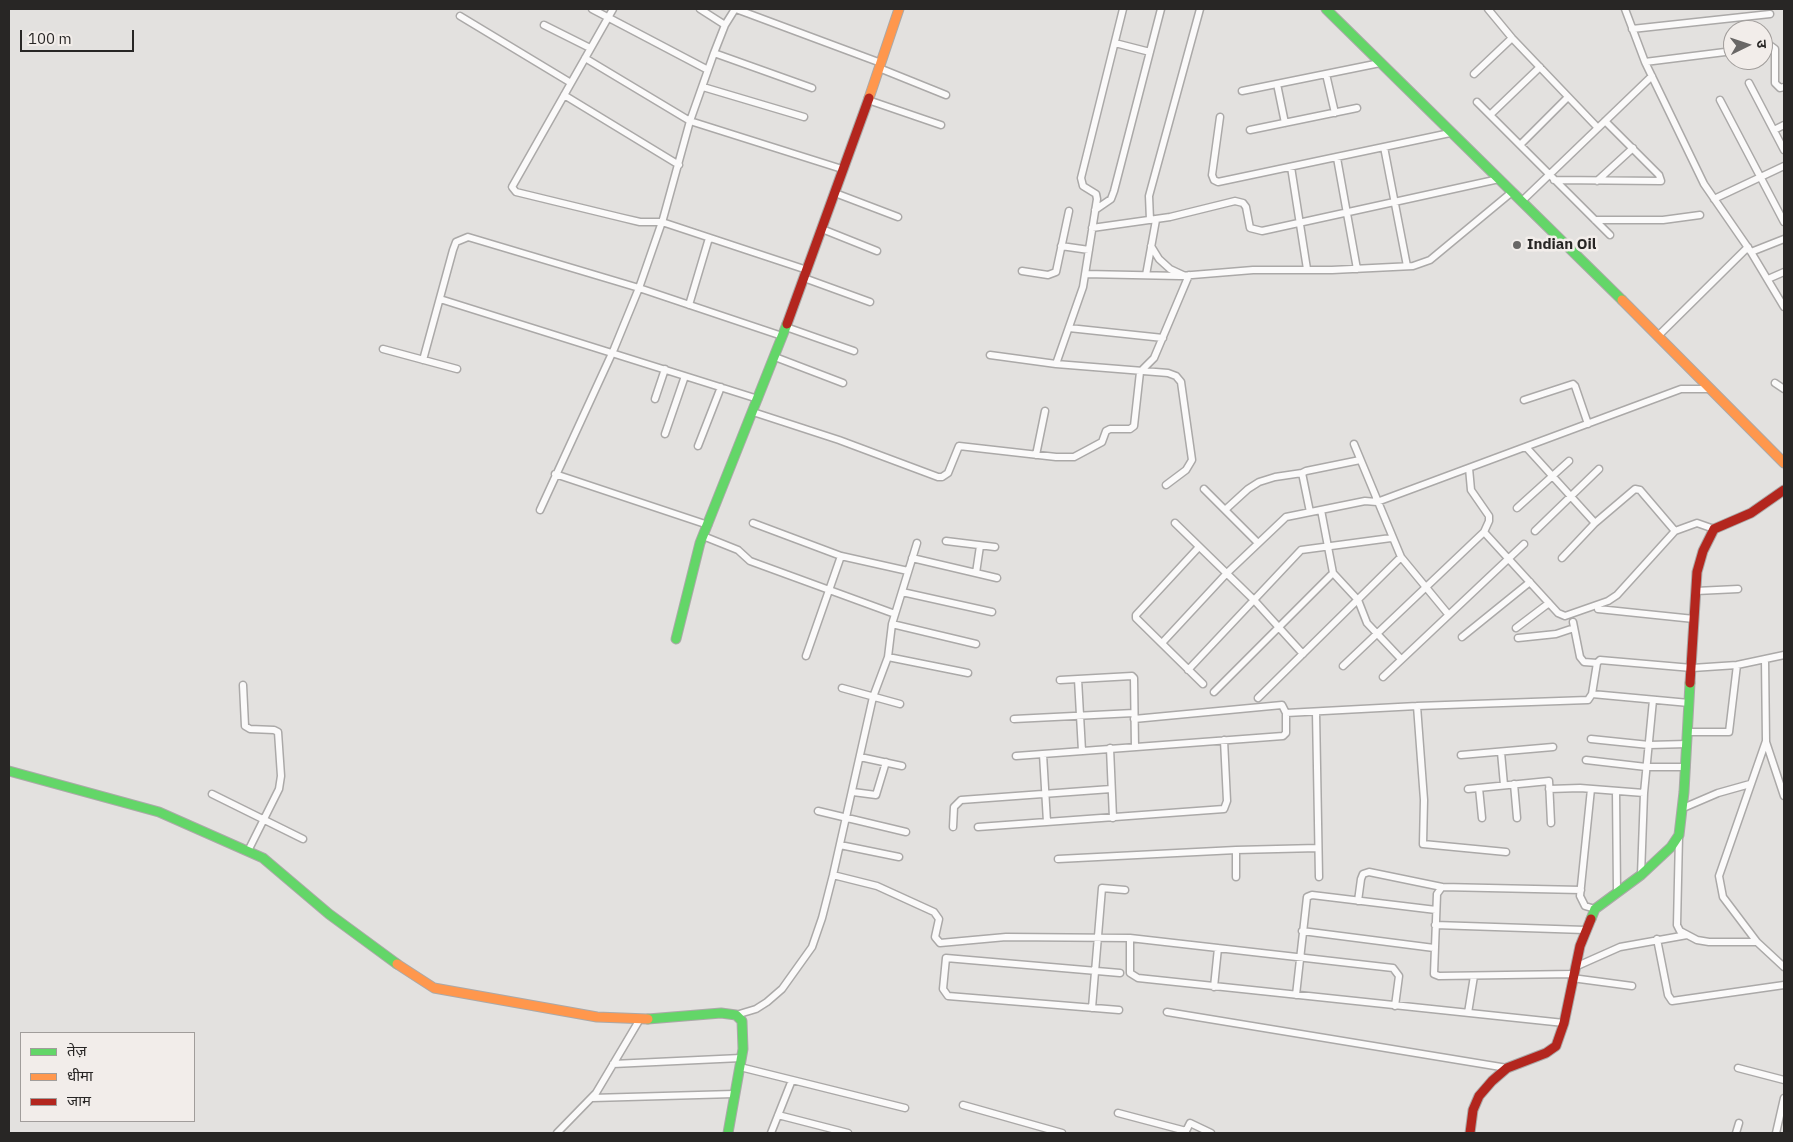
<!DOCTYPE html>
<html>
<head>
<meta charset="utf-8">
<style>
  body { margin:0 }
  #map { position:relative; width:1793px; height:1142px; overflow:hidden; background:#e3e1df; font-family:"IBM Plex Sans","Noto Sans Devanagari",sans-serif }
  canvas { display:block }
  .frame { position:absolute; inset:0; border:10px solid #282625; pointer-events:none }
  .legend { position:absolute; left:20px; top:1032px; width:175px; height:90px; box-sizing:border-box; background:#f2edea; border:1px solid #a19d9b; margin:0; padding:6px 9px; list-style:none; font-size:15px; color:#282625 }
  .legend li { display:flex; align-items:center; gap:10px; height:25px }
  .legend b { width:25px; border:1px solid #a19d9b }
  .north { position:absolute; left:1723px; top:20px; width:50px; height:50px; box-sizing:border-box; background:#f2edea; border:1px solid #a19d9b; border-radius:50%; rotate:86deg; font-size:14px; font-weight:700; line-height:20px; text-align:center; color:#282625 }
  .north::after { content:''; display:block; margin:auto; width:18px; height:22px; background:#696766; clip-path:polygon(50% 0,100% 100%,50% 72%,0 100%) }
  .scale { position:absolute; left:20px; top:30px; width:114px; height:22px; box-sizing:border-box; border:2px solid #282625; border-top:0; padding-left:6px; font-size:15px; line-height:18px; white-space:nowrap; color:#282625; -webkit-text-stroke:4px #f2edea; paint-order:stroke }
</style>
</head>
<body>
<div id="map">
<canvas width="1793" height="1142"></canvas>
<div class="frame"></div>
<ul class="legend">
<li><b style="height:6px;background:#63d668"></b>तेज़</li>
<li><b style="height:6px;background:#ff974d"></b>धीमा</li>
<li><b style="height:6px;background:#b3261e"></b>जाम</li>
</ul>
<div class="north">उ</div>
<div class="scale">100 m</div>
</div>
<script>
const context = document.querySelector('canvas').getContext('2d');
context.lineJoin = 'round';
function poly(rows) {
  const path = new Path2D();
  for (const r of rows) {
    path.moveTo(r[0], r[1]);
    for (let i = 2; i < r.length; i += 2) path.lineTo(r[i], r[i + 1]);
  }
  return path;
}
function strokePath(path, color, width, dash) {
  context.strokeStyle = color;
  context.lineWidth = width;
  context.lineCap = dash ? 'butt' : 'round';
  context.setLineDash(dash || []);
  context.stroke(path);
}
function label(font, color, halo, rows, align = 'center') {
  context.font = font + ' "IBM Plex Sans",sans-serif';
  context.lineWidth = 5;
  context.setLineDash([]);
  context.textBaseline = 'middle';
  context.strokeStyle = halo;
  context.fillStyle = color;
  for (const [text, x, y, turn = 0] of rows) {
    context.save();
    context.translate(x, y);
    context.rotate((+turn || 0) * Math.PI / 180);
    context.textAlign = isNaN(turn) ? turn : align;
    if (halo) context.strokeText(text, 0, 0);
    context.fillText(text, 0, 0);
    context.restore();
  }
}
const street = poly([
  [592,9,708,70],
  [613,9,512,187,516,192,623,218,640,222,662,222,807,270],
  [700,9,725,25],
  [736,9,881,63],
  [1488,9,1512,38,1598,128],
  [1625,9,1645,62,1704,184,1751,252,1784,307],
  [460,16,571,83],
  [544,25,590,48],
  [1632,29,1770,14],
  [1115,43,1150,52],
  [1763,47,1771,46,1775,49,1775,83,1780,88,1784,87],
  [714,53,812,88],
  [585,58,690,121,842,169],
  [1645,62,1733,51],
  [879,68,946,95],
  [1326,74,1335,113],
  [1474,74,1512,38],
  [1749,83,1784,150],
  [1277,84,1285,123],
  [703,87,804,117],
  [1242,91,1380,63],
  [564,95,679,165],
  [868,100,941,125],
  [1720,100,1784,222],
  [1477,102,1610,235],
  [1490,115,1540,67],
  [1220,117,1212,175,1214,180,1218,182,1450,133],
  [1250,130,1357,108],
  [1774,130,1784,125],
  [1520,145,1568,97],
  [1384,147,1407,266],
  [1337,158,1357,269],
  [1291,167,1307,269],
  [1554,180,1661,181,1659,175,1605,121],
  [1597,181,1633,148],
  [835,193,898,217],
  [1714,199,1784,166],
  [1522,201,1652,76],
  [1095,210,1111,199,1114,191,1161,9],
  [1150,220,1149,196,1200,9],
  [1595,220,1663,220,1700,215],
  [1092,228,1170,217,1235,201,1243,203,1246,207,1250,228,1262,231,1499,179],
  [822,229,877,251],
  [1061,246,1089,250],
  [1151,246,1159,259,1170,269,1183,275],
  [1751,252,1784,239],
  [1022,271,1048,275,1056,272,1069,211],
  [1085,274,1180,276,1253,270,1332,270,1413,266,1430,260,1512,192],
  [1146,275,1156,220],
  [804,278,870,302],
  [1768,279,1784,272],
  [440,299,758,399],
  [689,305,709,238],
  [786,327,854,351],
  [1069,328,1163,338],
  [1658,336,1748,247],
  [383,349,457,369],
  [990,355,1056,364,1168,373,1176,376,1181,382,1192,460,1186,470,1166,485],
  [775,357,843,383],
  [423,360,453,250,456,242,468,237,639,288,782,336],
  [1056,364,1083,287,1097,199,1096,194,1083,186,1081,178,1123,9],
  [1775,383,1784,389],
  [655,399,665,369],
  [1524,400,1573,384,1575,386,1588,424],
  [753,412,839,440,938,477,942,477,948,473,959,446,1056,457,1074,457,1102,442,1106,431,1110,429,1130,429,1134,426,1140,372,1154,358,1189,275],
  [665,434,685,376],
  [1354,444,1401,557,1448,614],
  [698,446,721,387],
  [1526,447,1595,523],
  [1036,455,1045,411],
  [1469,468,1471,490,1489,516,1489,521,1484,532],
  [555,474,708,525],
  [1204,489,1258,543],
  [1517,508,1569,461],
  [540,510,614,349,639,288,663,219,690,121,714,53,725,25,735,9],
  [1225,510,1248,489,1259,482,1275,477,1302,473],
  [1310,512,1302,473,1306,471,1360,460],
  [753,523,841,556,908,571],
  [1175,523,1254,600,1303,654],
  [1535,531,1599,469],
  [703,536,738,550,750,561,895,614],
  [946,541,995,547],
  [1198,548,1136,615,1136,618,1203,684],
  [912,558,997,578],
  [1562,558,1595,523,1635,489,1640,490,1675,531],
  [976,573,980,546],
  [1333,573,1358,600,1367,623,1401,659],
  [1696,591,1738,589],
  [902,592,992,612],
  [1598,609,1694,619],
  [1573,622,1580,657,1584,662,1597,663],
  [892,624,976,644],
  [1516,628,1549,603],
  [1462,637,1530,582],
  [1518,638,1556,634,1574,628],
  [1162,643,1227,573,1286,517,1365,501,1377,502,1681,389,1710,389],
  [806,656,841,556],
  [888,657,968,673],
  [1343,666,1484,532,1558,613,1565,616,1608,601,1617,595,1675,531,1697,523,1714,529],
  [1188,670,1301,550,1391,538],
  [1383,677,1524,544],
  [1078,679,1082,751],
  [1060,680,1132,676,1134,678,1135,747],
  [243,685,245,726,250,729,274,730,278,732,281,776,279,789,248,851],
  [842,688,900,704],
  [1214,692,1333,573,1321,510],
  [1592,694,1689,703],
  [1258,698,1401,557],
  [1417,706,1424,800,1423,844,1506,852],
  [1316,712,1319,877],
  [1286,713,1417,706,1588,700,1592,694,1597,663,1600,660,1692,668,1737,665,1784,655],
  [1014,719,1134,713],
  [1688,732,1729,732,1737,665],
  [1591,739,1649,745,1687,744],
  [1766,742,1784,796],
  [1110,748,1113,818],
  [1501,752,1504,785],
  [1043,754,1047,822],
  [1461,755,1553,747],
  [1016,756,1283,736,1286,733,1286,713,1282,705,1134,719],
  [860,757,902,766],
  [1586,760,1646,767,1686,767],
  [1514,784,1517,818],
  [1479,788,1482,818],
  [1468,789,1549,781,1551,823],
  [1549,789,1580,788,1644,793],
  [1591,789,1580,896,1585,906,1595,909],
  [1616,791,1617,891],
  [853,792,876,795,886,762],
  [212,794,303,839],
  [1683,808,1718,793,1750,784],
  [818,811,906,832],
  [953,827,954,807,961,800,1111,789],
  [978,827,1224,809,1227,801,1224,740],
  [1679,836,1677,925,1680,931,1697,940,1709,942,1757,942,1784,967],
  [840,845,899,857],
  [1236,850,1236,877],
  [1058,859,1236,850,1318,848],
  [833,875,877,886,934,912,939,919,935,937,940,943,1006,937,1130,938,1393,968,1399,976,1395,1006],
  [1641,875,1644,793,1653,700],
  [1358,901,1361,879,1363,874,1369,872,1442,887],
  [1435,925,1585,930],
  [1302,931,1434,948],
  [1130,938,1130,973,1138,978,1564,1023],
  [1657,939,1668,995,1672,1001,1784,985],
  [1757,942,1723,897,1719,876,1766,741,1765,659],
  [1575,967,1620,947,1687,935],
  [1573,974,1439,976,1434,974,1437,894,1442,887,1581,890],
  [1572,978,1632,986],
  [1214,987,1218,948],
  [1296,995,1307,897,1312,895,1436,910],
  [1092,1008,1102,888,1125,890],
  [1119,1010,948,996,943,989,946,958,1120,973],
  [1167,1012,1507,1068],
  [1468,1013,1474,976],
  [736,1015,756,1009,767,1002,782,989,812,947,822,918,833,875,873,697,888,657,892,624,917,543],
  [613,1064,741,1058],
  [740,1067,905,1108],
  [1738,1068,1784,1080],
  [592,1098,734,1094],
  [963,1105,1062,1133],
  [1118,1113,1186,1131],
  [778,1115,848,1133],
  [557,1133,596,1093,640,1019],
  [771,1133,792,1080],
  [1185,1133,1190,1123,1211,1133],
  [1736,1133,1739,1123],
  [1776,1133,1784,1098]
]);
const fast = poly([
  [1326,9,1622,300],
  [676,639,700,543,787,324],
  [9,771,159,812,263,858,329,914,397,964],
  [1591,919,1595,909,1641,875,1671,847,1679,835,1684,792,1690,683],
  [648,1019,721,1013,736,1015,742,1021,743,1049,728,1133]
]);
const slow = poly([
  [869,98,899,9],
  [1622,300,1784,463],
  [397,964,434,988,597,1017,648,1019]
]);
const jam = poly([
  [787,324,869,98],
  [1690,683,1697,572,1703,551,1714,529,1751,513,1784,490],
  [1470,1133,1473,1110,1479,1096,1492,1081,1507,1068,1546,1053,1556,1046,1564,1023,1580,946,1591,919]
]);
strokePath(street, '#aba9a8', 9);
strokePath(fast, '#aba9a8', 11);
strokePath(slow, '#aba9a8', 11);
strokePath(jam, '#aba9a8', 11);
strokePath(street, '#fbfafa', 6);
strokePath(fast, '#63d668', 9);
strokePath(slow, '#ff974d', 9);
strokePath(jam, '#b3261e', 9);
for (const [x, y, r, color] of [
  [1517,245,5,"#696766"]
]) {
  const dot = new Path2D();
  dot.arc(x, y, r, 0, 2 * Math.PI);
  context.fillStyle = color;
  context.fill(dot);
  strokePath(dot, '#f2edea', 2);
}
label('bold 15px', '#282625', '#f2edea', [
  ["Indian Oil",1527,245]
], 'left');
</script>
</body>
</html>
